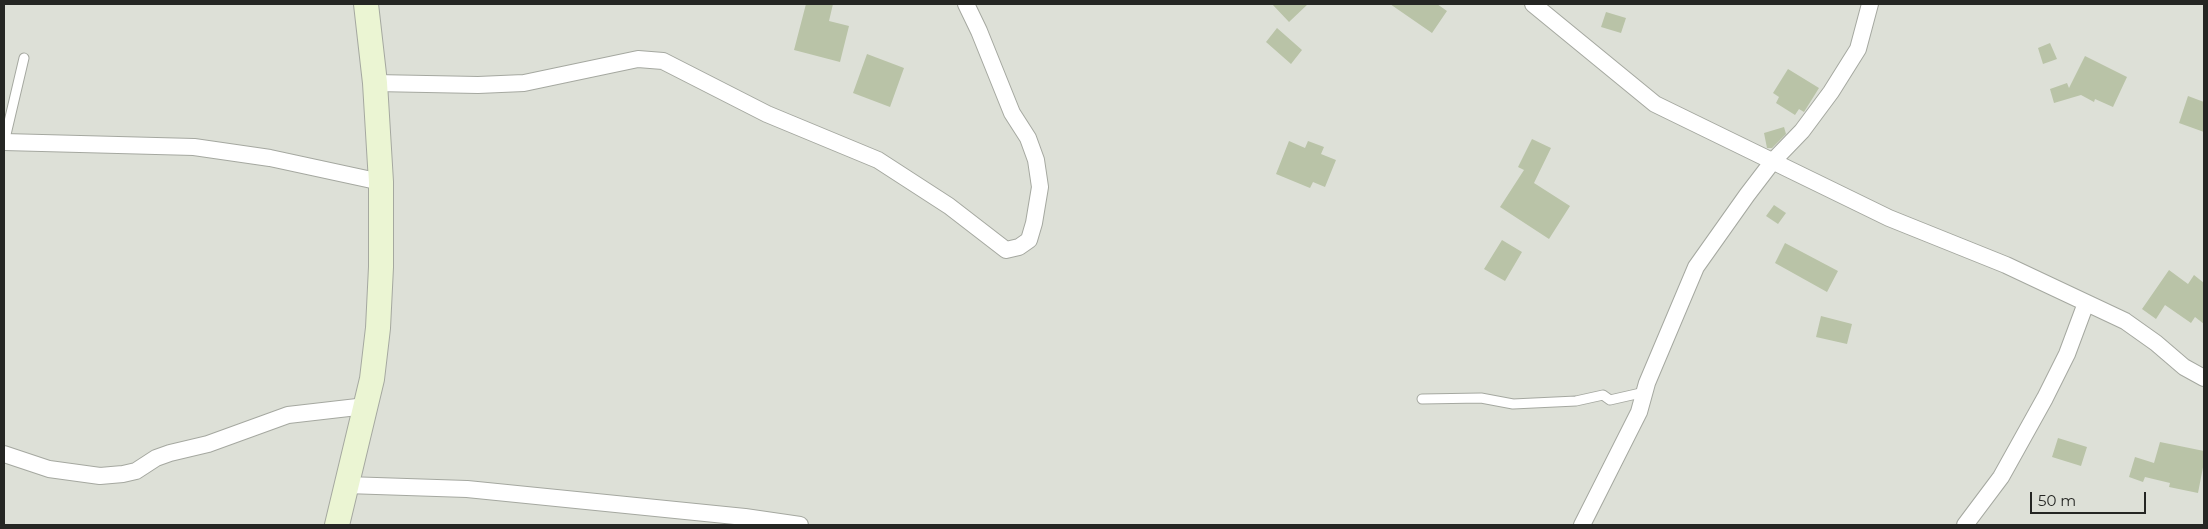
<!DOCTYPE html>
<html>
<head>
<meta charset="utf-8">
<style>
  body { margin:0 }
  #map { position:relative; width:2208px; height:529px; overflow:hidden; background:#dde0d7; font-family:Montserrat,sans-serif }
  canvas { display:block }
  .frame { position:absolute; inset:0; border:5px solid #252623; pointer-events:none }
  .scale { position:absolute; left:2030px; top:492px; width:116px; height:22px; box-sizing:border-box; border:2px solid #252623; border-top:0; padding-left:6px; font-size:15px; line-height:18px; white-space:nowrap; color:#252623; -webkit-text-stroke:4px #dde0d7; paint-order:stroke }
</style>
</head>
<body>
<div id="map">
<canvas width="2208" height="529"></canvas>
<div class="frame"></div>
<div class="scale">50 m</div>
</div>
<script>
const context = document.querySelector('canvas').getContext('2d');
context.lineJoin = 'round';
function fillPath(path, color) {
  context.fillStyle = color;
  context.fill(path, 'evenodd');
}
function poly(rows) {
  const path = new Path2D();
  for (const r of rows) {
    path.moveTo(r[0], r[1]);
    for (let i = 2; i < r.length; i += 2) path.lineTo(r[i], r[i + 1]);
  }
  return path;
}
function strokePath(path, color, width, dash) {
  context.strokeStyle = color;
  context.lineWidth = width;
  context.lineCap = dash ? 'butt' : 'round';
  context.setLineDash(dash || []);
  context.stroke(path);
}
fillPath(poly([
  [806,4,833,4,829,21,849,26,840,62,794,50],
  [1272,4,1308,4,1289,22],
  [1390,4,1437,4,1447,11,1432,33],
  [1606,12,1626,18,1621,33,1601,27],
  [1277,28,1302,50,1291,64,1266,42],
  [2050,43,2057,59,2043,64,2038,48],
  [867,54,904,68,890,107,853,93],
  [2085,56,2127,77,2113,107,2095,99,2094,102,2081,95,2054,103,2050,89,2067,83,2069,88],
  [1788,69,1819,88,1804,112,1799,109,1795,115,1776,103,1779,97,1773,93],
  [2188,96,2204,102,2204,132,2179,123],
  [1784,127,1786,134,1772,148,1767,148,1764,133],
  [1532,139,1551,148,1534,183,1570,206,1549,239,1500,207,1524,170,1518,167],
  [1289,141,1305,148,1308,141,1324,147,1321,154,1336,160,1325,187,1313,182,1310,188,1276,174],
  [1774,205,1786,213,1778,224,1766,216],
  [1502,240,1522,252,1505,281,1484,269],
  [1785,243,1838,271,1827,292,1775,263],
  [2169,270,2188,284,2194,275,2204,283,2204,324,2195,317,2191,323,2165,305,2156,319,2142,309],
  [1821,316,1852,324,1847,344,1816,337],
  [2058,438,2087,447,2081,466,2052,457],
  [2160,442,2204,451,2204,462,2198,493,2169,487,2170,483,2145,477,2143,482,2129,477,2135,457,2154,463]
]), '#b9c3a7');
const lane = poly([
  [4,143,24,58],
  [1422,399,1481,398,1513,404,1576,401,1603,395,1610,400,1645,392]
]);
const street = poly([
  [1533,4,1655,104,1889,218,2006,265,2125,321,2156,343,2184,367,2204,378],
  [375,83,478,85,524,83,638,59,663,61,767,114,878,160,949,206,1006,250,1019,247,1029,240,1034,223,1040,187,1036,160,1028,138,1012,113,979,31,966,4],
  [4,142,194,147,270,158,381,182],
  [4,454,49,469,100,476,123,474,136,471,156,458,170,453,208,444,288,415,366,406],
  [346,485,467,489,745,517,800,525],
  [1582,525,1639,412,1647,383,1696,267,1747,195,1773,161,1802,131,1831,92,1858,49,1870,4],
  [1965,525,2001,477,2045,398,2067,354,2086,303]
]);
const secondary = poly([
  [337,525,372,379,378,328,381,267,381,182,375,83,366,4]
]);
strokePath(lane, '#a5a8a0', 11);
strokePath(street, '#a5a8a0', 18);
strokePath(secondary, '#a5a8a0', 26);
strokePath(lane, '#fff', 9);
strokePath(street, '#fff', 16);
strokePath(secondary, '#ebf5d3', 24);
</script>
</body>
</html>
